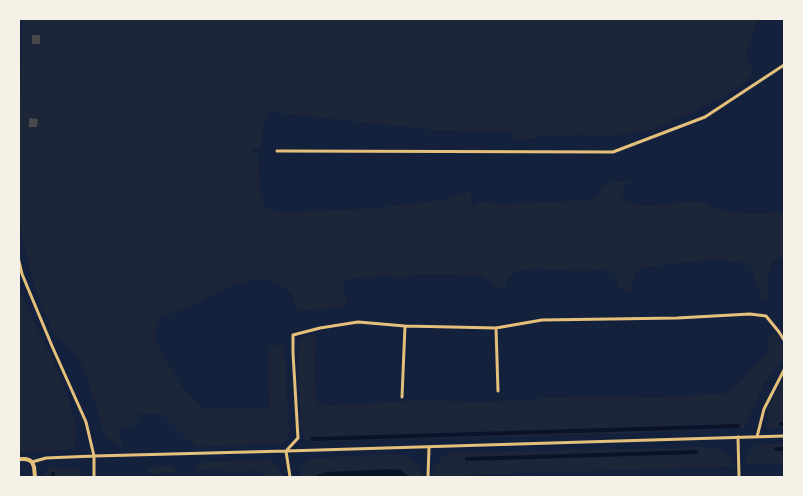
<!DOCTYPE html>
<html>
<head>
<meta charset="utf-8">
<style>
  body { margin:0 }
  #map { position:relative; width:803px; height:496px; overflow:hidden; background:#14213d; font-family:Quicksand,sans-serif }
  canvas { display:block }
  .frame { position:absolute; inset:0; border:20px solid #f6f1e7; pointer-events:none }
</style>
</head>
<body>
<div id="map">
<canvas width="803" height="496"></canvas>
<div class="frame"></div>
</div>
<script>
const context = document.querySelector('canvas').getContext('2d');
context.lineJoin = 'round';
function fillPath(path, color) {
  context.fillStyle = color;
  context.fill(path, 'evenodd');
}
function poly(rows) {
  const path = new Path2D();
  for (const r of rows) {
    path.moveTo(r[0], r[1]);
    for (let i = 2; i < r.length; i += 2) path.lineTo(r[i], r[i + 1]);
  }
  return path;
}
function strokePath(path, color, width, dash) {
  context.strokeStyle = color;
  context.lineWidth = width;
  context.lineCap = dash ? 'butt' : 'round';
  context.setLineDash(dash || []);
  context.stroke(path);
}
fillPath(poly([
  [23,19,758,19,745,56,753,70,742,86,691,113,649,130,619,135,577,135,539,137,511,142,514,138,512,133,507,132,436,130,269,112,265,122,260,147,255,149,252,148,252,152,255,153,258,156,261,197,265,207,273,211,289,212,379,208,447,199,462,194,469,191,471,194,472,199,470,203,474,206,477,202,480,201,497,204,590,200,599,193,603,185,613,182,629,181,621,194,625,199,635,205,647,206,696,201,705,202,718,209,730,213,759,214,784,212,784,257,778,258,772,263,769,272,768,299,763,299,754,281,754,270,747,263,740,261,729,262,723,259,717,259,644,267,636,272,632,282,633,293,618,288,616,276,610,271,605,269,588,271,543,270,540,268,525,270,514,273,507,279,505,287,494,288,491,282,481,276,444,274,431,275,423,274,415,274,400,278,388,276,380,276,370,278,364,277,352,278,344,283,343,291,348,305,337,308,297,311,291,294,279,284,269,280,255,280,234,285,214,295,198,304,184,310,172,313,161,317,157,324,155,333,157,343,180,384,193,399,201,406,209,409,269,408,268,352,274,345,280,344,284,348,289,425,289,433,284,443,198,447,187,439,162,414,140,414,135,424,120,430,122,447,115,444,108,438,103,430,89,384,83,367,70,347,54,334,36,292,29,266,21,231,19,206,19,130],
  [19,289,58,371,66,392,77,431,74,446,67,450,19,453],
  [313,334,316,337,314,375,316,395,318,403,326,406,409,401,450,401,484,402,547,398,606,396,652,398,727,393,734,389,767,353,769,346,768,339,771,335,774,334,779,338,783,347,783,357,776,368,765,382,744,428,637,433,308,442,302,432,301,422,298,359,300,340,306,335],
  [784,376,784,428,767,429,768,409,773,397],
  [784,443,784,464,745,465,746,459,755,447,763,444],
  [702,447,715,448,723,451,731,460,733,466,696,468,434,476,434,469,439,461,444,455,450,453],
  [399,454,410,458,417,465,421,472,422,477,300,477,301,470,306,462,314,458],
  [271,459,282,473,284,477,264,477,262,473,251,470,247,472,225,472,215,469,198,471,195,469,195,467,198,463],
  [162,466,173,466,176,470,175,472,153,475,148,472,150,468],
  [49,467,81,468,81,477,44,477,45,471]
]), '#1d2539');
fillPath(poly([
  [391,469,401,470,410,477,315,477,319,474,327,472]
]), '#0b132b');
strokePath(poly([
  [781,424,784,424],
  [312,439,738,426],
  [776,449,784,449],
  [467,459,696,452],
  [53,474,53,477]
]), '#0b132b', 4);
fillPath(poly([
  [32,35,40,35,40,44,32,44],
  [29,118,38,119,37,127,29,127]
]), '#48494c');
strokePath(poly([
  [277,151,613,152,705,117,784,65],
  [19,261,22,274,52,346,86,422,94,456,94,477],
  [496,328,498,391],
  [402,397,405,326],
  [738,437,739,477],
  [757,437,764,409,784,370],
  [32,462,46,458,94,456,286,451,784,436],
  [290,477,286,451,298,438,293,353,293,335,320,328,358,322,405,326,496,328,542,320,677,318,750,314,766,316,779,332,784,340],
  [428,477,429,447]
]), '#e5c07b', 3);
strokePath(poly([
  [19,459,25,459,29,460,32,462,34,467,35,477]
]), '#e5c07b', 4);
</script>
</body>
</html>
